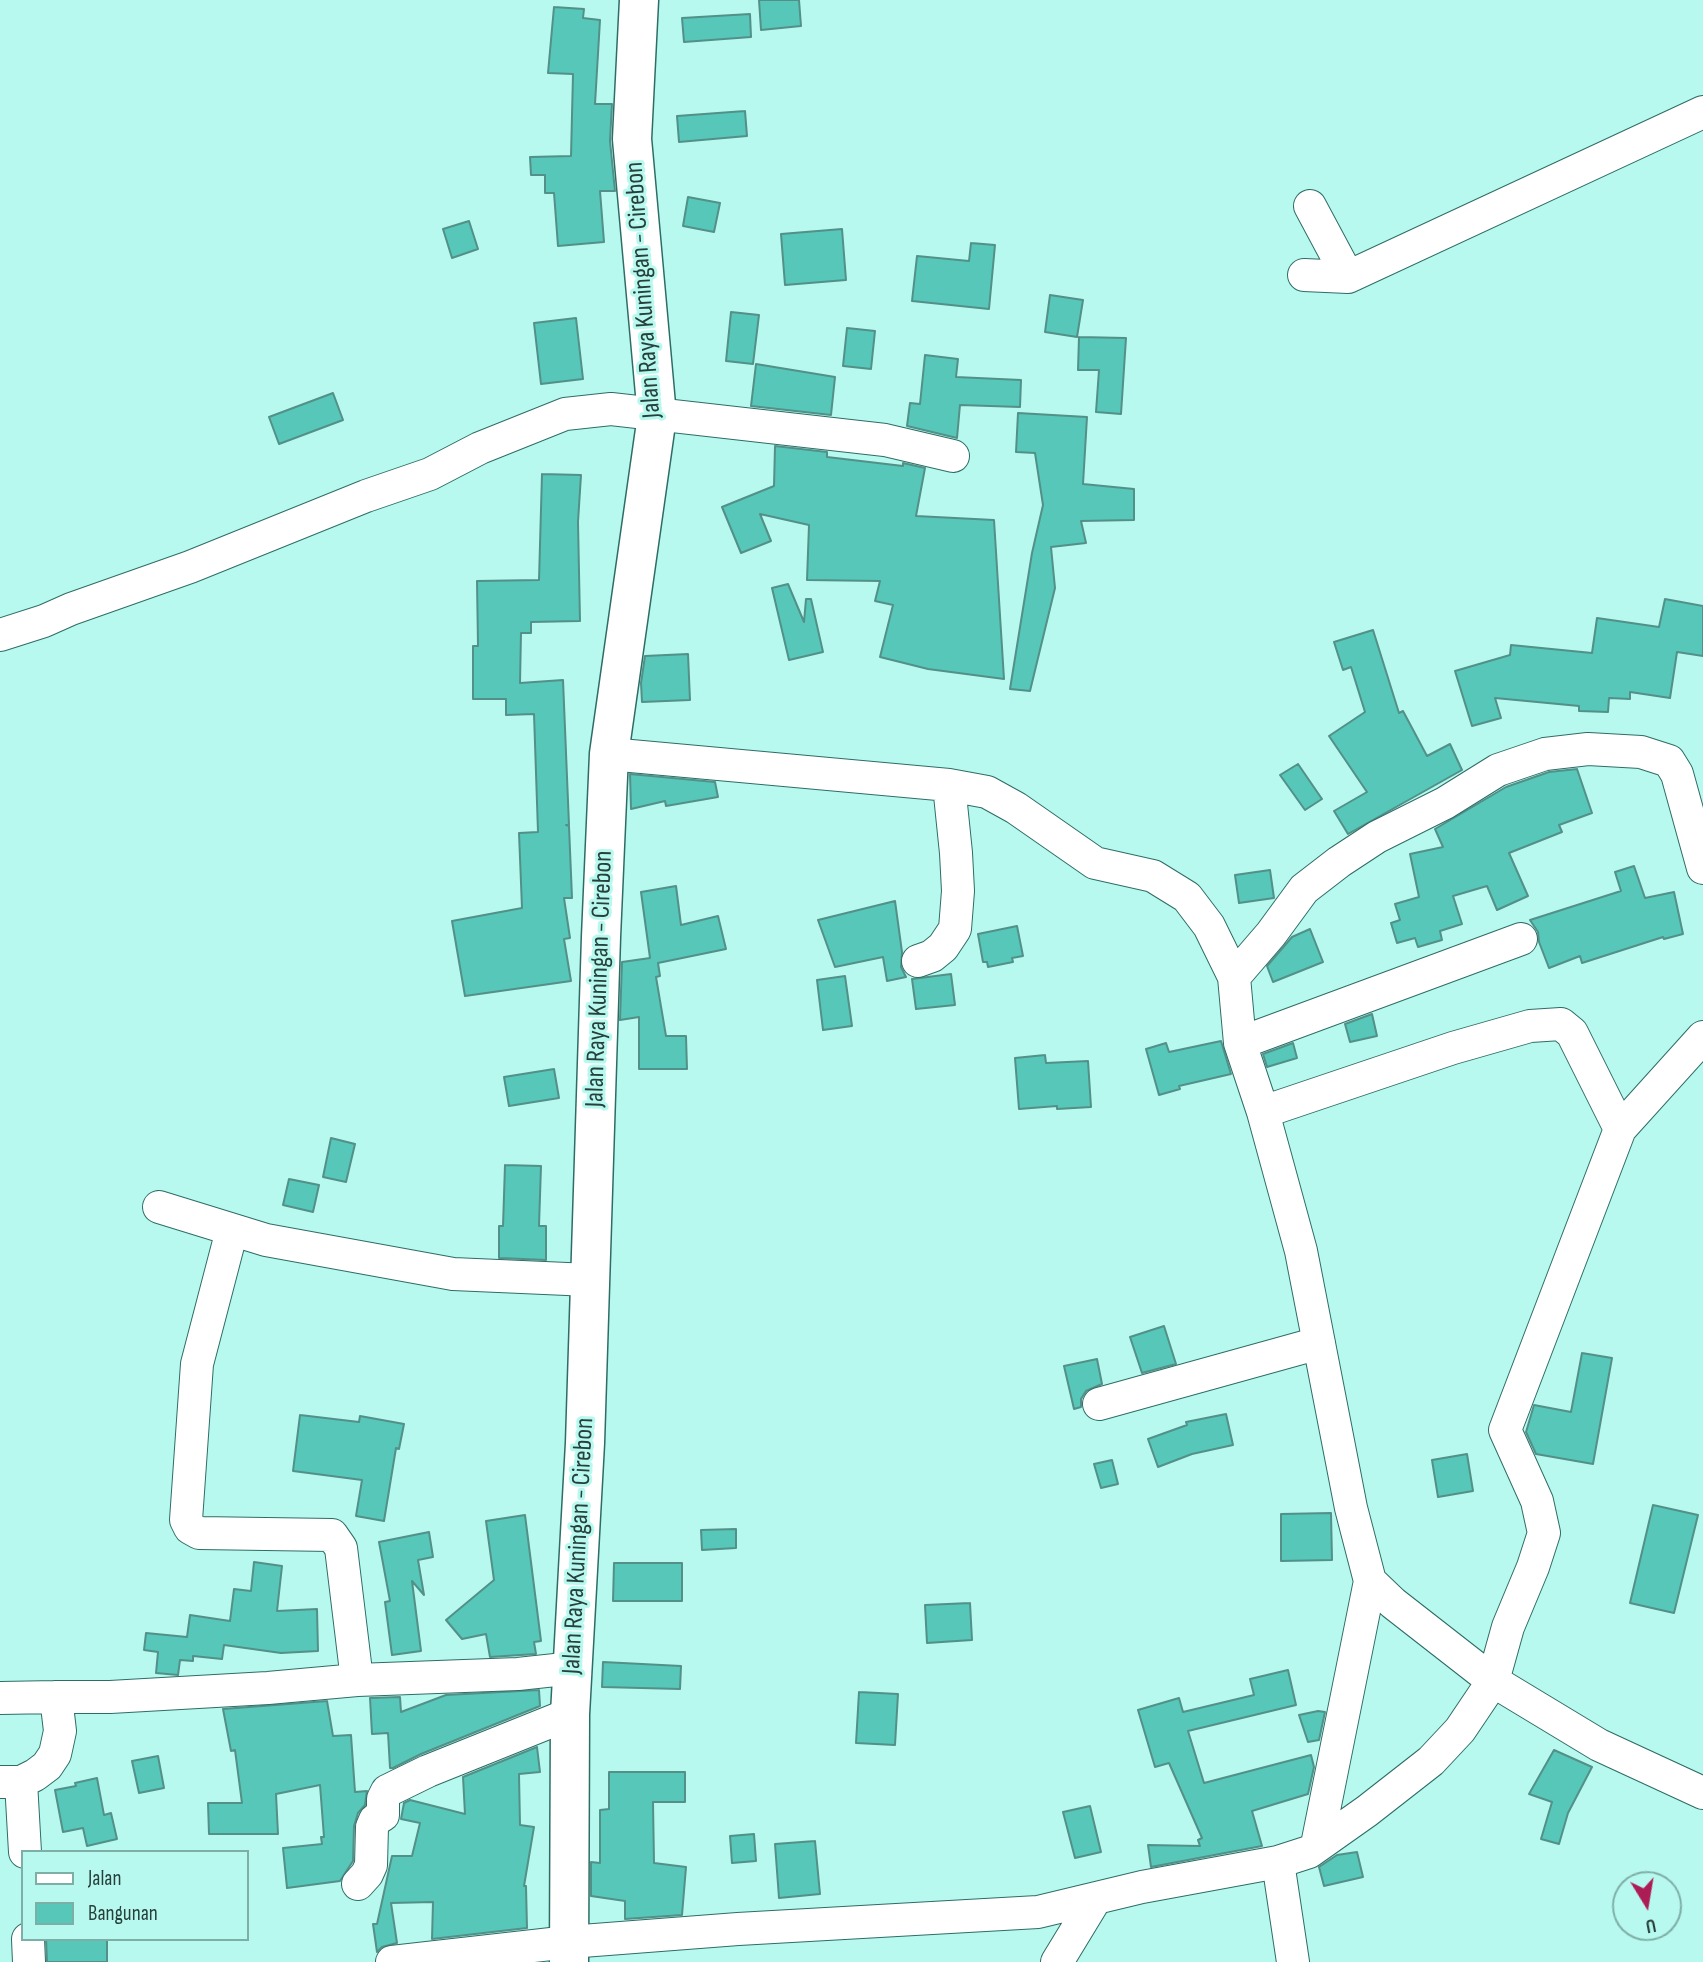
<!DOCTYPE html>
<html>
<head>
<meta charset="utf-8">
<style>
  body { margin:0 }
  #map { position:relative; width:1703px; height:1962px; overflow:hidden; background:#b8f9ef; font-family:"Sofia Sans Condensed",sans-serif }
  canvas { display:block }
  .legend { position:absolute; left:21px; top:1850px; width:228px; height:91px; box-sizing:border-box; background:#b8f9ef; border:2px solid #7eafa7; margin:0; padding:9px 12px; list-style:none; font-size:21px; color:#26403c }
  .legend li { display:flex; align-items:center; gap:14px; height:35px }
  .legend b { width:35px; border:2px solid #7eafa7 }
  .north { position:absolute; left:1612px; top:1871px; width:70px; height:70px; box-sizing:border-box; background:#b8f9ef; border:2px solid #7eafa7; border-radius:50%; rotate:169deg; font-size:19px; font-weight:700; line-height:28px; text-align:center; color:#26403c }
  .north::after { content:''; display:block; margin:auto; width:24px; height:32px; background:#ad1d55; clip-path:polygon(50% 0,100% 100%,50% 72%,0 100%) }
</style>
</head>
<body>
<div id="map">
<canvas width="1703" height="1962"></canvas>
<ul class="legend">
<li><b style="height:9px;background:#fff"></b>Jalan</li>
<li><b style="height:19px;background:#56c7b9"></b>Bangunan</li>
</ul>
<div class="north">U</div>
</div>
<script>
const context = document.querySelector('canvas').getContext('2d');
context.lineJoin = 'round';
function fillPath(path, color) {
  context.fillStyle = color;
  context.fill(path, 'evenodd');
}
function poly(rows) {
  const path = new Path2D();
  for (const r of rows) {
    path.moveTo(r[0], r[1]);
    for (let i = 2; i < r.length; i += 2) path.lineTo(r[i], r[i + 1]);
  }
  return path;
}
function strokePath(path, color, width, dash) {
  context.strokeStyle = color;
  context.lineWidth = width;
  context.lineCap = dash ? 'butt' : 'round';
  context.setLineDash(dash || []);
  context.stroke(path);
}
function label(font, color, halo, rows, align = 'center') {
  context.font = font + ' "Sofia Sans Condensed",sans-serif';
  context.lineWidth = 6;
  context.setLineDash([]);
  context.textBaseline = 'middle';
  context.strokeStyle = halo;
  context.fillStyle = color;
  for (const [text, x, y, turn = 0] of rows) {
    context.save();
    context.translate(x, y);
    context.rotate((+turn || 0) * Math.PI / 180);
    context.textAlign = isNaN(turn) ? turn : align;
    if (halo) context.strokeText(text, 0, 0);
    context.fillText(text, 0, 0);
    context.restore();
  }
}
const building = poly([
  [759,0,799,0,801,26,761,30,759,0],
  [554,7,584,9,583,18,600,20,595,104,612,104,610,141,615,191,600,191,604,242,558,246,554,193,545,193,545,175,531,175,530,157,571,156,573,74,548,73,554,7],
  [750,14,751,37,684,42,682,18,750,14],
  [745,111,747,136,679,142,677,116,745,111],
  [688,197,720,203,714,232,683,226,688,197],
  [469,221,478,249,452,258,443,229,469,221],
  [842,229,846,280,785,285,781,234,842,229],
  [971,243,995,245,989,309,912,301,917,256,969,261,971,243],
  [1050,295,1083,300,1077,337,1045,332,1050,295],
  [731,312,759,315,753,364,726,361,731,312],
  [576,318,583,379,541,384,534,323,576,318],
  [847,328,875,331,871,369,843,366,847,328],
  [1079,337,1126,338,1121,414,1096,412,1099,370,1078,370,1079,337],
  [925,355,958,359,956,377,1021,380,1020,407,960,405,957,438,907,426,910,403,920,404,925,355],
  [756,364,835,377,831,415,751,406,756,364],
  [333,393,343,420,279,444,269,417,333,393],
  [1018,413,1087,417,1083,484,1134,489,1134,520,1081,521,1086,543,1051,547,1055,588,1030,691,1010,689,1032,553,1043,505,1035,453,1016,452,1018,413],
  [775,446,827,452,827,457,903,466,903,463,925,468,916,516,994,520,1004,679,928,669,880,657,893,605,875,601,880,581,807,580,809,525,760,514,771,541,741,553,722,507,774,486,775,446],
  [542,474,581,475,578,522,580,621,531,622,531,633,521,633,520,683,563,680,569,825,566,825,569,826,572,898,564,898,570,938,564,939,571,981,465,996,452,921,522,908,519,833,538,832,534,714,506,715,506,699,473,699,473,646,478,646,477,581,539,580,542,474],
  [788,584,804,622,806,599,811,599,823,652,789,660,772,588,788,584],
  [1665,599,1703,606,1703,656,1677,652,1670,698,1630,692,1630,699,1609,698,1608,712,1579,711,1579,706,1495,698,1501,718,1472,726,1455,671,1510,655,1511,645,1592,653,1597,618,1659,627,1665,599],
  [1373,630,1399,713,1403,711,1427,756,1450,744,1462,770,1348,834,1334,811,1367,792,1329,736,1365,712,1351,667,1343,670,1334,642,1373,630],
  [688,654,690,700,642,702,641,683,645,656,688,654],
  [1298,764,1322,799,1305,810,1280,775,1298,764],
  [1577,769,1592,813,1559,825,1562,832,1509,853,1528,896,1497,910,1487,886,1453,896,1462,924,1440,931,1442,940,1418,947,1415,938,1397,943,1391,923,1400,920,1395,904,1419,897,1410,854,1443,847,1435,829,1506,787,1549,772,1577,769],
  [630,774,715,782,718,797,666,806,665,801,631,809,630,774],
  [1634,866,1645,898,1674,892,1683,934,1664,939,1663,937,1582,963,1580,956,1549,968,1539,942,1538,932,1530,920,1621,891,1615,872,1634,866],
  [1270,870,1274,898,1239,903,1235,875,1270,870],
  [676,886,681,925,718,916,726,949,658,963,660,976,656,977,666,1036,686,1036,687,1069,639,1069,639,1017,620,1020,622,962,650,958,641,892,676,886],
  [895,901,902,952,901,967,906,977,887,981,883,957,835,967,818,920,895,901],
  [1017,926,1023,956,1012,958,1013,962,988,967,987,962,983,962,978,934,1017,926],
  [1310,929,1323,962,1273,982,1267,966,1292,937,1310,929],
  [951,974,955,1005,916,1009,912,979,951,974],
  [845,976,852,1026,823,1030,817,980,845,976],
  [1372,1014,1377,1036,1350,1042,1345,1024,1372,1014],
  [1221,1041,1231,1074,1179,1086,1180,1089,1159,1095,1146,1049,1166,1043,1169,1052,1221,1041],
  [1293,1043,1297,1058,1267,1067,1263,1054,1293,1043],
  [1045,1055,1046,1063,1088,1061,1091,1107,1057,1109,1057,1106,1019,1109,1015,1058,1045,1055],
  [554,1069,559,1098,509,1106,504,1077,554,1069],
  [331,1138,355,1144,346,1182,323,1177,331,1138],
  [505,1165,541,1166,539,1226,546,1226,546,1260,499,1258,499,1226,503,1226,505,1165],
  [289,1179,319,1185,313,1212,283,1205,289,1179],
  [1164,1326,1176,1364,1142,1373,1130,1337,1164,1326],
  [1582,1353,1612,1358,1593,1464,1536,1454,1526,1432,1534,1405,1571,1412,1582,1353],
  [1097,1359,1102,1384,1086,1391,1081,1399,1081,1407,1074,1409,1064,1366,1097,1359],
  [1226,1414,1233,1445,1192,1454,1158,1467,1148,1439,1187,1425,1186,1422,1226,1414],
  [300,1415,359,1422,360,1416,404,1424,399,1449,396,1448,384,1521,356,1516,362,1480,293,1471,300,1415],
  [1467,1454,1473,1491,1438,1497,1432,1460,1467,1454],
  [1112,1460,1118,1484,1101,1488,1094,1464,1112,1460],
  [1653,1505,1698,1515,1674,1613,1630,1603,1653,1505],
  [1331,1513,1332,1560,1281,1561,1281,1514,1331,1513],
  [525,1515,541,1641,534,1642,536,1654,490,1657,486,1634,462,1639,446,1620,494,1580,486,1521,525,1515],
  [736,1529,736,1548,702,1550,701,1530,736,1529],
  [429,1532,433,1557,418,1560,424,1595,412,1581,421,1651,392,1655,385,1602,390,1601,379,1542,429,1532],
  [254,1562,282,1566,277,1611,317,1609,318,1651,281,1653,224,1645,222,1659,193,1656,193,1661,180,1660,178,1675,156,1673,158,1652,144,1650,146,1633,187,1637,190,1615,230,1621,234,1589,251,1591,254,1562],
  [614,1563,682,1563,682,1601,613,1601,614,1563],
  [970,1603,972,1640,927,1643,925,1605,970,1603],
  [603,1662,681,1666,680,1689,602,1687,603,1662],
  [1288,1670,1296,1705,1188,1731,1204,1783,1311,1755,1314,1767,1308,1794,1252,1811,1262,1846,1151,1867,1148,1845,1200,1846,1198,1840,1202,1838,1169,1763,1155,1767,1138,1710,1179,1698,1183,1712,1254,1695,1250,1679,1288,1670],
  [539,1690,540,1706,421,1754,393,1768,390,1768,388,1733,372,1734,370,1698,400,1697,401,1712,446,1695,539,1690],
  [859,1692,898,1694,895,1745,856,1743,859,1692],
  [327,1701,333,1736,351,1735,355,1792,367,1791,365,1805,358,1813,354,1826,353,1861,340,1881,287,1888,283,1848,322,1844,321,1837,324,1837,320,1785,276,1794,278,1834,209,1834,208,1803,242,1803,235,1750,231,1751,223,1709,327,1701],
  [1318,1711,1325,1712,1319,1740,1308,1742,1299,1715,1318,1711],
  [537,1747,540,1772,519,1774,520,1825,534,1827,524,1886,526,1886,527,1928,432,1939,433,1902,391,1903,397,1943,382,1947,377,1952,373,1924,377,1924,392,1856,412,1856,420,1823,401,1819,404,1803,410,1800,465,1814,463,1777,537,1747],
  [1554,1750,1592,1767,1568,1813,1559,1844,1541,1839,1552,1802,1529,1794,1554,1750],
  [158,1756,164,1788,139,1793,132,1761,158,1756],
  [609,1772,685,1772,685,1802,653,1802,654,1863,686,1867,682,1915,625,1919,625,1901,591,1896,591,1862,600,1863,600,1810,609,1809,609,1772],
  [97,1778,104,1815,111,1813,117,1839,87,1846,83,1828,63,1832,55,1790,76,1786,75,1783,97,1778],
  [1090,1806,1101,1852,1075,1858,1063,1812,1090,1806],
  [754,1834,756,1861,732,1863,730,1836,754,1834],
  [815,1841,820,1894,779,1898,775,1844,815,1841],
  [1357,1852,1363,1877,1324,1886,1319,1867,1337,1855,1357,1852],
  [46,1939,107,1939,107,1962,47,1962,46,1939]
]);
fillPath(building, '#56c7b9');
strokePath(building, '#529088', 2);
const minor = poly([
  [1310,206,1348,277],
  [1304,275,1348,277,1703,112],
  [0,635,44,621,71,609,190,567,366,496,430,474,480,448,565,414,611,409,885,440,953,456],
  [609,754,949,785,987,792,1016,808,1095,863,1153,876,1187,897,1209,926,1234,977,1240,1043,1263,1112,1301,1251,1351,1508,1370,1581,1317,1845],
  [918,961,932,956,943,947,955,929,958,891,956,853,949,785],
  [1234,977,1271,934,1304,889,1339,862,1377,837,1445,803,1498,770,1545,754,1588,749,1641,752,1669,761,1677,774,1703,868],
  [1240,1043,1521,939],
  [1263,1112,1453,1048,1530,1026,1561,1024,1572,1033,1620,1129],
  [159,1207,266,1240,453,1274,590,1280],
  [232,1230,197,1364,186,1520,190,1528,199,1533,332,1535,341,1548,357,1680],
  [1099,1404,1319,1343],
  [1370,1581,1393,1603,1493,1681,1508,1627,1533,1567,1544,1533,1537,1501,1505,1430,1620,1129,1703,1037],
  [0,1698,56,1697],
  [2,1782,21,1782,25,1852],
  [21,1782,35,1775,47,1766,55,1754,60,1731,56,1697,110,1697,268,1688,357,1680,518,1674,574,1668],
  [1278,1862,1293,1962],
  [358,1884,367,1874,371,1865,372,1827,375,1820,383,1815,383,1799,387,1791,428,1771,570,1714],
  [28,1939,29,1962],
  [392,1962,569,1942,738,1929,1038,1912,1142,1887,1278,1862,1309,1852,1367,1811,1431,1761,1460,1730,1493,1681,1599,1745,1703,1793],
  [1057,1962,1096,1898]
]);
const highway = poly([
  [569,1962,570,1714,585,1443,601,937,609,754,657,416,632,139,639,0]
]);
strokePath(minor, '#2e6d66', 34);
strokePath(highway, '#2e6d66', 41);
strokePath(minor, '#fff', 32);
strokePath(highway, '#fff', 38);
label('26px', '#26403c', '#b8f9ef', [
  ["Jalan Raya Kuningan - Cirebon",644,290,-94],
  ["Jalan Raya Kuningan - Cirebon",600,979,-88],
  ["Jalan Raya Kuningan - Cirebon",579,1546,-87]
]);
</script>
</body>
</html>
